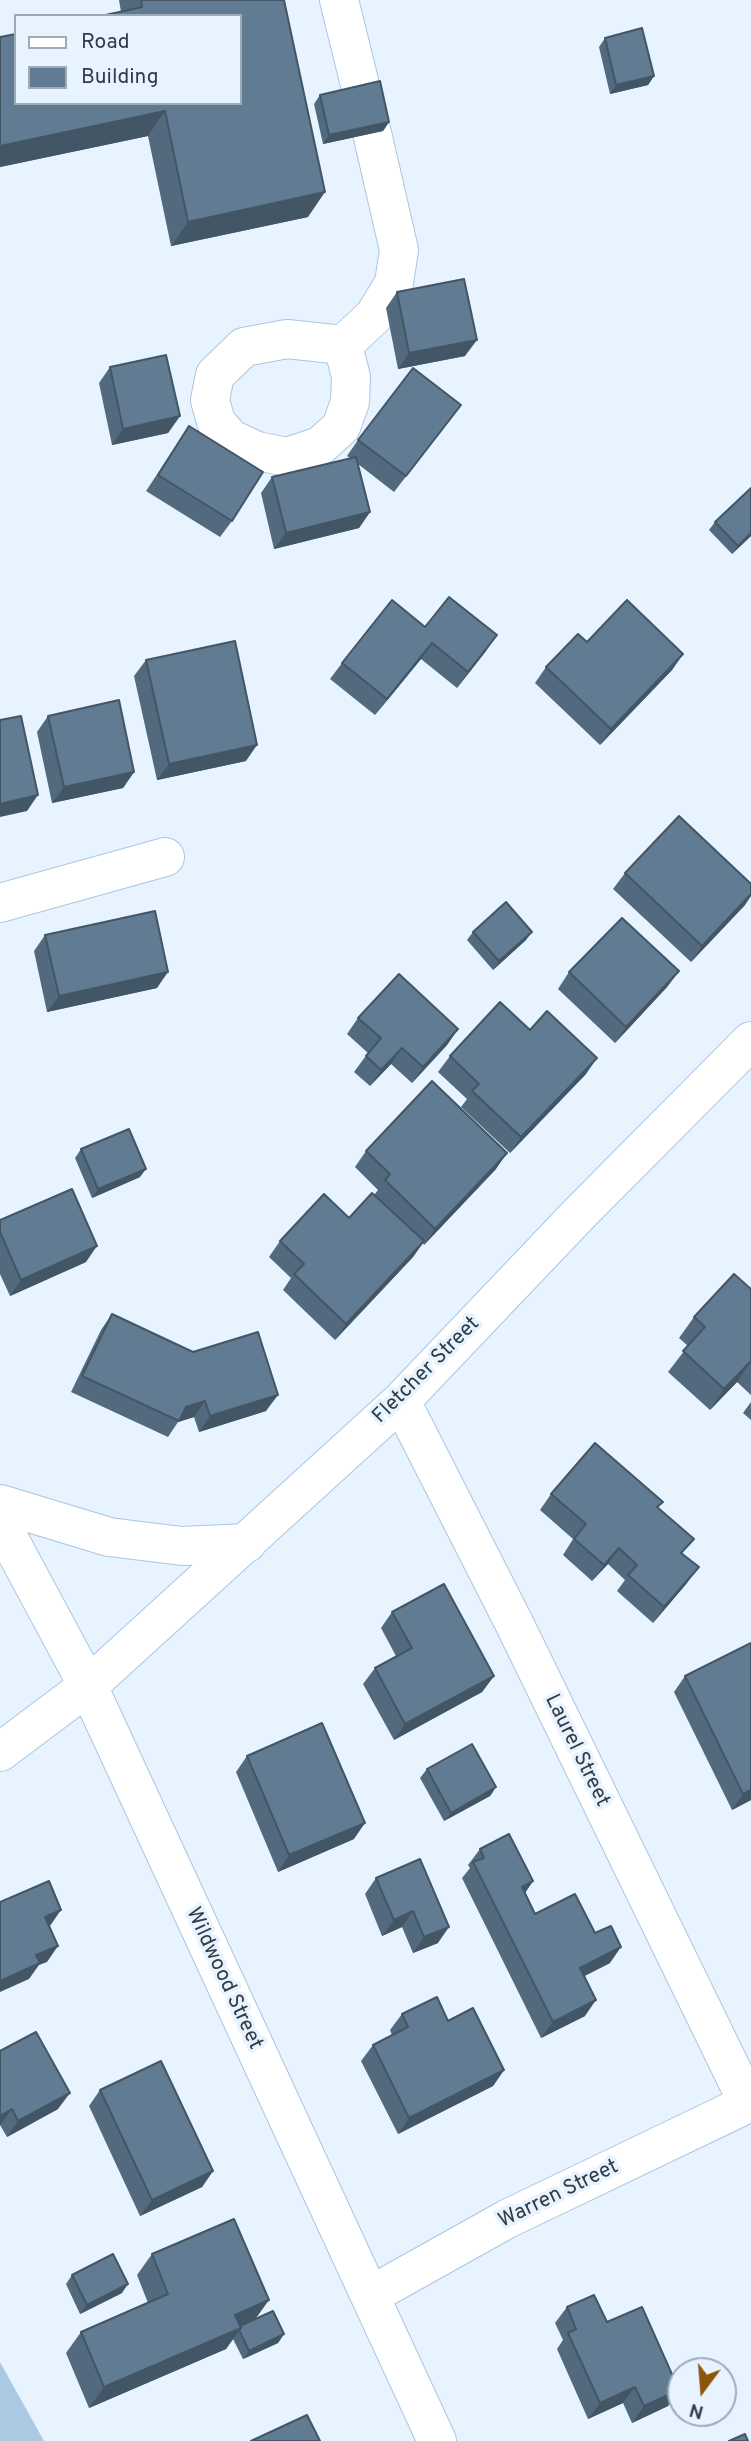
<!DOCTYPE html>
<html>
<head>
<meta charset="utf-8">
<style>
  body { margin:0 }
  #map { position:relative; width:751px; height:2441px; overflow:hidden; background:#e7f3fe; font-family:Overpass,sans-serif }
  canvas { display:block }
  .legend { position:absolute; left:14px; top:14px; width:228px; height:91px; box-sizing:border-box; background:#e7f3fe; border:2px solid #9eaab4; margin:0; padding:9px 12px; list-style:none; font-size:21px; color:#303c46 }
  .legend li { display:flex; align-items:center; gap:14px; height:35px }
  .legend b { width:35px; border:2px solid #9eaab4 }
  .north { position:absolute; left:667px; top:2357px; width:70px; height:70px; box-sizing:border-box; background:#e7f3fe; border:2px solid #9eaab4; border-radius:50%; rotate:196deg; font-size:19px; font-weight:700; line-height:28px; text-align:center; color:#303c46 }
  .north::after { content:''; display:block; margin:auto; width:24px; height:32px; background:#8d550b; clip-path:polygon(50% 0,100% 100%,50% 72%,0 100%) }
</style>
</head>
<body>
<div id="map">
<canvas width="751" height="2441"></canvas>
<ul class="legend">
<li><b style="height:9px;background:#fff"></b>Road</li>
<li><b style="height:19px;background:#607b92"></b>Building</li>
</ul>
<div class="north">N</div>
</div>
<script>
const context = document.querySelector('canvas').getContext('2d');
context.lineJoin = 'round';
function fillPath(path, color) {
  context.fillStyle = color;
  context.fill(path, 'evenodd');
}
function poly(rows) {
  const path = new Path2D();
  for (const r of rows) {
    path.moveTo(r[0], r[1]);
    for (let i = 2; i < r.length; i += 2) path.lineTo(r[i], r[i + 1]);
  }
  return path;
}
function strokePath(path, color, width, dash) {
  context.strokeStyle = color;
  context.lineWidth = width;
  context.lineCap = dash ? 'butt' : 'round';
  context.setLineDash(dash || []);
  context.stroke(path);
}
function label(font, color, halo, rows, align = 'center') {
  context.font = font + ' Overpass,sans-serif';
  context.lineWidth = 7;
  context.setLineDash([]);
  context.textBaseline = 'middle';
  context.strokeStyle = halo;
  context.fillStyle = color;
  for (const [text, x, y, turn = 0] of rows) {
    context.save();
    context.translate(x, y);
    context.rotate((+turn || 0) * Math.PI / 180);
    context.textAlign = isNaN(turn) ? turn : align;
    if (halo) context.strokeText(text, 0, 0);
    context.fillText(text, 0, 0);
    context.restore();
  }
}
fillPath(poly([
  [0,2362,44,2441,0,2441]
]), '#acc9e3');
const minor = poly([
  [339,0,362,93],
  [343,345,351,377,350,402,341,427,320,446,287,457,257,451,231,439,216,422,210,400,215,375,244,347,287,339,343,345,374,316,394,283,399,250,372,133],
  [0,903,165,857],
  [401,1401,514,1623,748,2103],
  [0,1504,109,1537,182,1546,247,1543],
  [0,1522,88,1686,437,2441],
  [0,1752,88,1686,401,1401,579,1214,751,1041],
  [371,2295,507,2219,751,2102]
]);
strokePath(minor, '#aac6e0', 40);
strokePath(minor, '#fff', 38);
fillPath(poly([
  [119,0,284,0,308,217,171,246,148,136,0,167,0,37,121,12],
  [605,38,654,76,648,85,610,94,599,47],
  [320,95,389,122,383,131,323,144,314,104],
  [397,292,465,356,398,369,386,308],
  [110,367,180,416,168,433,112,445,99,383],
  [449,421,394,492,358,464,370,512,359,528,274,549,261,493,272,477,350,458,347,456,358,440],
  [189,426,232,521,220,537,146,491],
  [751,488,751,536,732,554,709,530,715,522],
  [425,627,486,651,457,688,421,659,375,715,330,679,342,663],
  [587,642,683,654,672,670,600,745,535,683,546,667],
  [146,660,246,761,157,780,134,676],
  [48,716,134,772,123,788,52,803,37,732],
  [625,873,745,905,691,962,613,889],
  [473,932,526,940,493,970,467,940],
  [45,935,157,988,47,1012,34,951],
  [679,971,667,987,615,1043,558,989,569,972],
  [358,1018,458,1029,447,1045,412,1083,391,1064,370,1086,354,1072,368,1053,347,1034],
  [530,1030,586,1074,510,1153,461,1107,467,1099,438,1072,450,1056],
  [81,1149,140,1177,92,1198,75,1158],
  [366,1151,496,1169,424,1245,423,1243,413,1257,335,1340,283,1290,291,1278,269,1257,280,1241,349,1218,374,1195,378,1190,355,1167],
  [0,1220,86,1262,10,1296,0,1274],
  [751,1289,751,1395,737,1382,710,1410,668,1372,688,1346,679,1338,694,1317],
  [112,1314,266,1411,199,1432,194,1417,178,1422,168,1437,71,1392,101,1330],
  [751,1402,751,1420,743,1413],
  [551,1494,663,1502,658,1508,683,1554,687,1583,653,1623,617,1591,625,1580,608,1564,592,1581,563,1555,573,1539,540,1510],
  [392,1612,494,1676,482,1692,394,1740,363,1684,375,1668,396,1656,381,1628],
  [751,1643,751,1800,732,1810,674,1692,685,1676],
  [247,1756,354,1839,278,1872,236,1772],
  [427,1769,496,1787,490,1796,444,1821,420,1778],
  [480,1849,533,1881,525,1893,535,1914,610,1963,584,1976,585,2016,541,2038,462,1878,470,1868,468,1865],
  [420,1859,438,1943,413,1953,402,1927,382,1936,365,1894,376,1878],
  [402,2014,448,2021,504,2070,493,2086,398,2134,361,2061,373,2045,392,2035,390,2030],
  [0,2051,58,2109,7,2137,0,2125],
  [100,2090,213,2171,202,2187,140,2216,89,2106],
  [152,2254,256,2318,284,2334,278,2343,243,2359,233,2339,226,2349,89,2408,66,2353,81,2332,148,2303,137,2275],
  [72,2275,122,2293,80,2314,66,2284],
  [567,2307,607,2322,679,2390,668,2406,632,2423,623,2403,588,2419,557,2349,563,2340,555,2323]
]), '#536a7e');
fillPath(poly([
  [654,76,648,85,610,94,616,85],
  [165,111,148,136,0,167,0,146],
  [389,122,383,131,323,144,329,135],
  [325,192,308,217,171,246,188,222],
  [477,340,465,356,398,369,409,353],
  [180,416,168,433,112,445,123,429],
  [370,512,359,528,274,549,286,533],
  [751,533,751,536,732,554,738,546],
  [497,635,486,651,457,688,468,672],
  [432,643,421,659,375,715,387,699],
  [683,654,672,670,600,745,611,729],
  [257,745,246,761,157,780,169,764],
  [134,772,123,788,52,803,64,787],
  [38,795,27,811,0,817,0,804],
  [751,894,751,896,745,905,691,962,702,946],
  [532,932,526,940,493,970,499,961],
  [679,971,667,987,615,1043,626,1027],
  [168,972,157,988,47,1012,59,996],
  [458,1029,447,1045,412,1083,423,1067],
  [402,1048,391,1064,370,1086,381,1070],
  [597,1058,586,1074,510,1153,521,1137],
  [507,1153,496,1169,424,1245,435,1229],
  [146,1169,140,1177,92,1198,98,1189],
  [424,1241,413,1257,335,1340,346,1324],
  [97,1246,86,1262,10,1296,21,1280],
  [751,1361,737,1382,710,1410,724,1389],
  [278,1395,266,1411,199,1432,210,1416],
  [205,1401,194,1417,178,1422,186,1407],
  [619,1548,608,1564,592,1581,604,1565],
  [699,1567,687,1583,653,1623,664,1607],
  [494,1676,482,1692,394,1740,405,1724],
  [496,1787,490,1796,444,1821,451,1813],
  [751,1790,751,1800,732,1810,743,1794],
  [365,1823,354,1839,278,1872,289,1855],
  [533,1881,522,1897,522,1887],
  [61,1910,50,1926,45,1917],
  [413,1911,402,1927,382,1936,394,1920],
  [449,1927,438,1943,413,1953,424,1937],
  [58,1946,47,1962,39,1965,29,1979,0,1992,0,1981,36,1955],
  [621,1947,610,1963,569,1984,580,1968],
  [596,2000,585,2016,541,2038,553,2022],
  [504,2070,493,2086,398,2134,409,2118],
  [70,2093,58,2109,7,2137,18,2121],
  [12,2109,0,2125,0,2116],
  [213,2171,202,2187,140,2216,152,2200],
  [128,2284,122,2293,80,2314,87,2305],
  [269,2300,254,2321,238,2328,235,2315],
  [241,2328,226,2349,89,2408,104,2387],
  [284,2334,278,2343,243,2359,249,2351],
  [635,2387,623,2403,588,2419,600,2403],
  [679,2390,668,2406,632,2423,644,2406]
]), '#435666');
const building = poly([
  [141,0,284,0,325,192,188,222,165,111,0,146,0,37,16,34,16,103,240,103,240,16,101,16,142,7,141,0],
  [642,28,654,76,616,85,605,38,642,28],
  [380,81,389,122,329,135,320,95,380,81],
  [464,279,477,340,409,353,397,292,464,279],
  [166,355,180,416,123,429,110,367,166,355],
  [413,368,461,405,406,476,358,440,413,368],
  [189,426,263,472,232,521,158,475,189,426],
  [356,457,370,512,286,533,272,477,356,457],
  [751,488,751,533,738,546,715,522,751,488],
  [449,597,497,635,468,672,432,643,387,699,342,663,392,600,425,627,449,597],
  [627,600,683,654,611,729,546,667,578,634,587,642,627,600],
  [235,641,257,745,169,764,146,660,235,641],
  [119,700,134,772,64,787,48,716,119,700],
  [21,716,38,795,0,804,0,720,21,716],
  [679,816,751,884,751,894,702,946,625,873,679,816],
  [506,902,532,932,499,961,473,932,506,902],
  [155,911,168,972,59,996,45,935,155,911],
  [622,918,679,971,626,1027,569,972,622,918],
  [399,974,458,1029,423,1067,402,1048,381,1070,366,1056,381,1038,358,1018,399,974],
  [500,1002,530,1030,547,1011,597,1058,521,1137,472,1091,479,1084,450,1056,500,1002],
  [432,1081,507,1153,435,1229,385,1180,390,1174,366,1151,432,1081],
  [129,1129,146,1169,98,1189,81,1149,129,1129],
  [72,1189,97,1246,21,1280,0,1232,0,1220,72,1189],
  [372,1193,424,1241,346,1324,294,1274,304,1264,280,1241,324,1194,349,1218,372,1193],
  [734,1274,751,1289,751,1361,724,1389,683,1351,705,1327,694,1317,734,1274],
  [112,1314,193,1352,258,1332,278,1395,210,1416,205,1401,186,1407,179,1421,82,1376,112,1314],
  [595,1443,663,1502,657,1507,694,1539,681,1553,699,1567,664,1607,628,1575,637,1565,619,1548,604,1565,574,1539,586,1524,551,1494,595,1443],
  [444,1584,494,1676,405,1724,375,1668,412,1648,392,1612,444,1584],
  [751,1643,751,1790,743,1794,685,1676,751,1643],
  [322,1723,365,1823,289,1855,247,1756,322,1723],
  [472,1744,496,1787,451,1813,427,1769,472,1744],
  [509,1834,533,1881,522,1887,535,1914,575,1894,595,1933,611,1926,621,1947,580,1968,596,2000,553,2022,473,1862,484,1858,480,1849,509,1834],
  [420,1859,449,1927,424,1937,413,1911,394,1920,376,1878,420,1859],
  [49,1881,61,1910,45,1917,58,1946,36,1955,40,1963,0,1981,0,1902,49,1881],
  [437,1997,448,2021,473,2008,504,2070,409,2118,373,2045,408,2027,402,2014,437,1997],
  [36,2032,70,2093,18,2121,12,2109,0,2116,0,2051,36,2032],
  [161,2061,213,2171,152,2200,100,2090,161,2061],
  [234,2219,269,2300,235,2315,241,2328,104,2387,81,2332,168,2294,152,2254,234,2219],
  [113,2254,128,2284,87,2305,72,2275,113,2254],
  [594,2295,607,2322,642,2307,679,2390,644,2406,635,2387,600,2403,568,2333,576,2329,567,2307,594,2295],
  [273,2311,284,2334,249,2351,239,2330,241,2328,240,2326,273,2311],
  [307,2415,320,2441,251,2441,307,2415],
  [745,2434,748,2441,729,2441,745,2434]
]);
fillPath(building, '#607b92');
strokePath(building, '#435666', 2);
label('21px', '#303c46', '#e7f3fe', [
  ["Fletcher Street",427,1371,-45],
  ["Laurel Street",576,1751,64],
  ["Wildwood Street",223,1979,65],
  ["Warren Street",559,2195,-26]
]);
</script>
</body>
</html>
